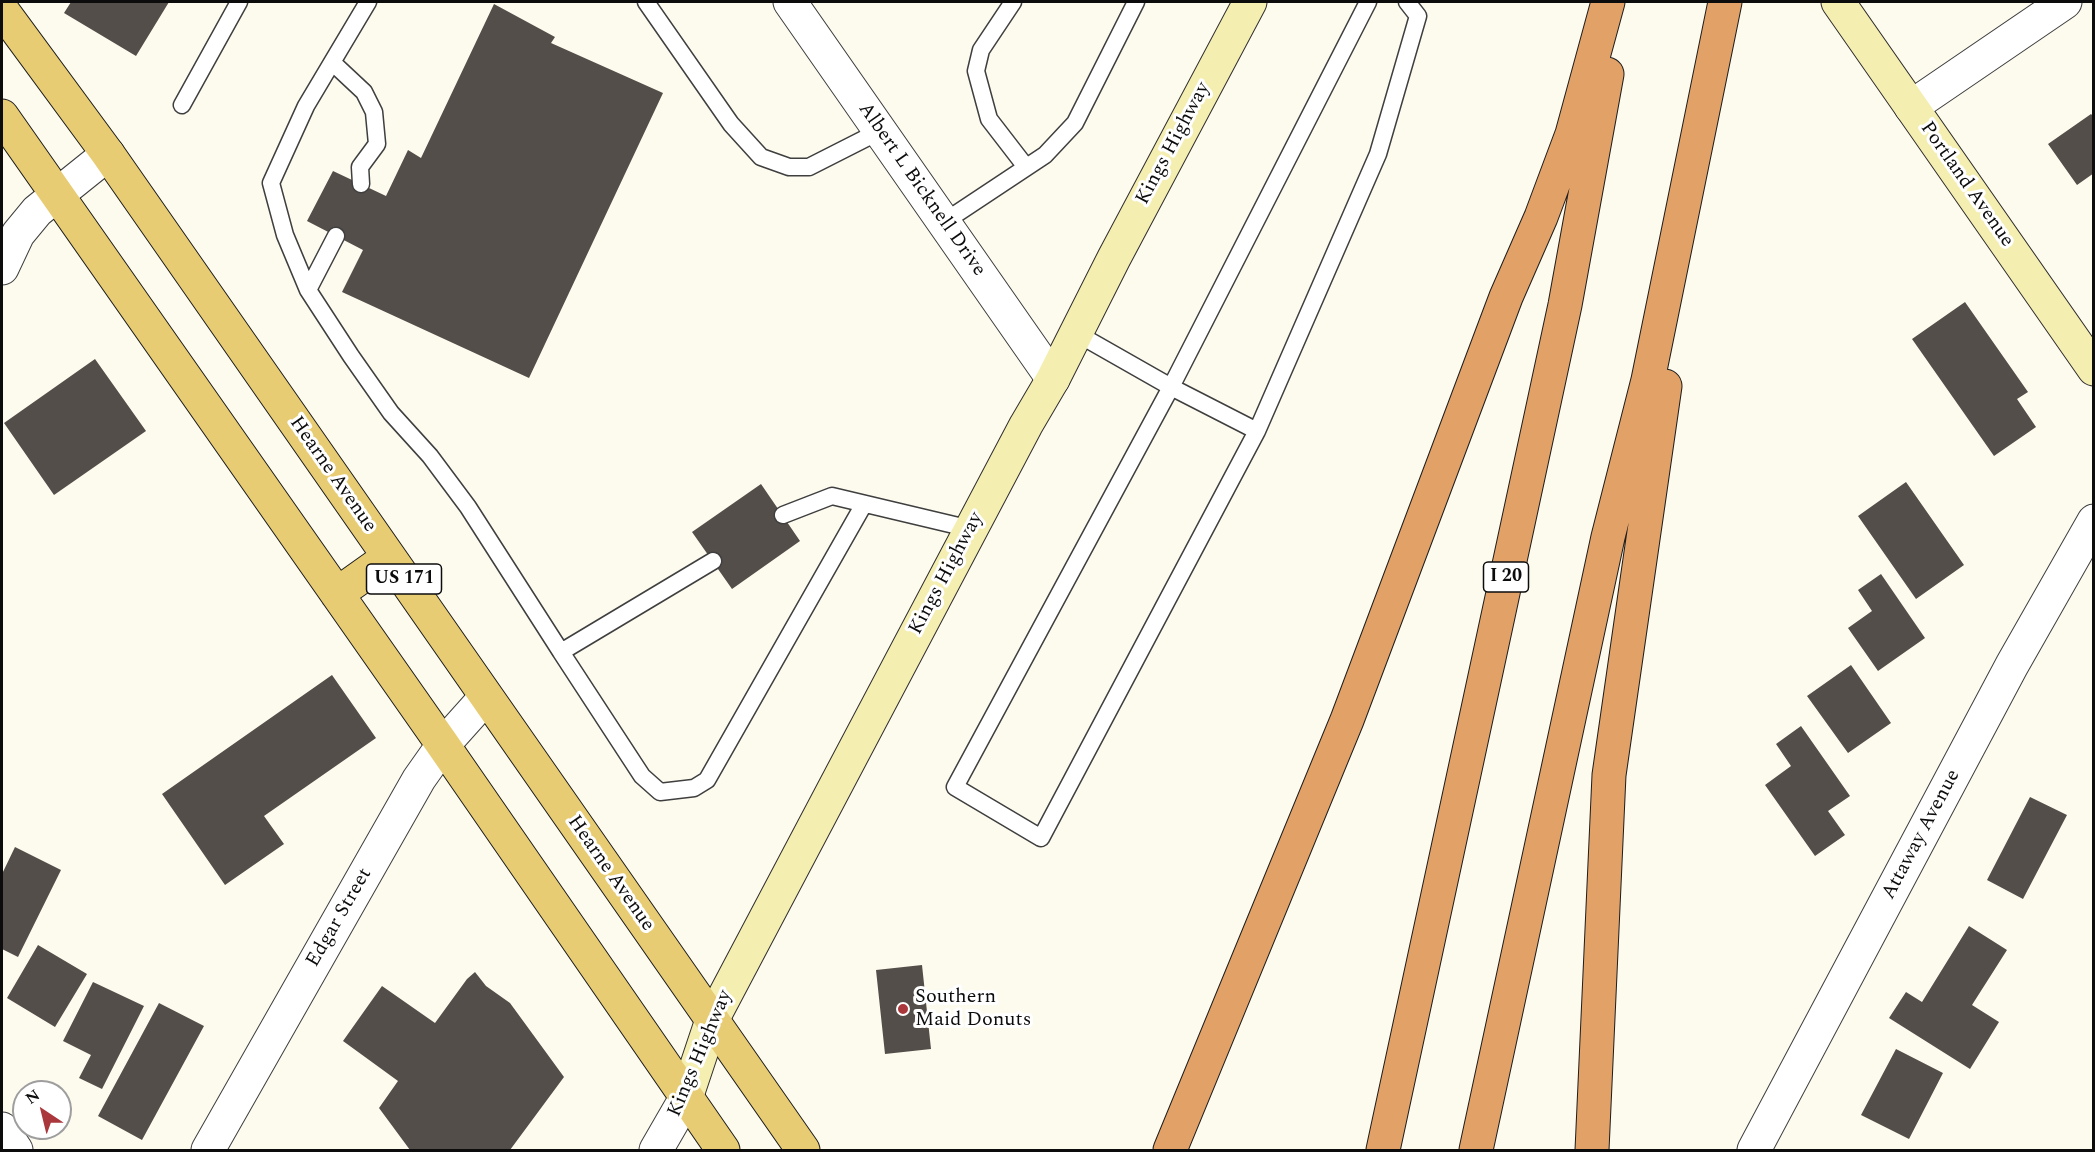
<!DOCTYPE html>
<html>
<head>
<meta charset="utf-8">
<style>
  body { margin:0 }
  #map { position:relative; width:2095px; height:1152px; overflow:hidden; background:#fdfaee; font-family:Spectral,serif }
  canvas { display:block }
  .frame { position:absolute; inset:0; border:3px solid #0c0c0c; pointer-events:none }
  .north { position:absolute; left:12px; top:1080px; width:60px; height:60px; box-sizing:border-box; background:#fff; border:2px solid #9e9e9e; border-radius:50%; rotate:325deg; font-size:16px; font-weight:700; line-height:24px; text-align:center; color:#0c0c0c }
  .north::after { content:''; display:block; margin:auto; width:21px; height:27px; background:#aa373b; clip-path:polygon(50% 0,100% 100%,50% 72%,0 100%) }
</style>
</head>
<body>
<div id="map">
<canvas width="2095" height="1152"></canvas>
<div class="frame"></div>
<div class="north">N</div>
</div>
<script>
const context = document.querySelector('canvas').getContext('2d');
context.lineJoin = 'round';
function fillPath(path, color) {
  context.fillStyle = color;
  context.fill(path, 'evenodd');
}
function poly(rows) {
  const path = new Path2D();
  for (const r of rows) {
    path.moveTo(r[0], r[1]);
    for (let i = 2; i < r.length; i += 2) path.lineTo(r[i], r[i + 1]);
  }
  return path;
}
function strokePath(path, color, width, dash) {
  context.strokeStyle = color;
  context.lineWidth = width;
  context.lineCap = dash ? 'butt' : 'round';
  context.setLineDash(dash || []);
  context.stroke(path);
}
function label(font, color, halo, rows, align = 'center') {
  context.font = font + ' Spectral,serif';
  context.lineWidth = 6;
  context.setLineDash([]);
  context.textBaseline = 'middle';
  context.strokeStyle = halo;
  context.fillStyle = color;
  for (const [text, x, y, turn = 0] of rows) {
    context.save();
    context.translate(x, y);
    context.rotate((+turn || 0) * Math.PI / 180);
    context.textAlign = isNaN(turn) ? turn : align;
    if (halo) context.strokeText(text, 0, 0);
    context.fillText(text, 0, 0);
    context.restore();
  }
}
fillPath(poly([
  [71,2,169,2,136,56,64,13],
  [494,4,555,37,551,43,663,93,529,378,342,292,363,250,307,221,333,171,386,196,408,150,421,158],
  [2091,114,2094,117,2094,173,2077,185,2048,144],
  [1965,302,2028,392,2017,399,2036,427,1994,456,1912,339],
  [95,359,146,431,54,495,4,423],
  [1906,482,1964,565,1916,599,1858,516],
  [761,484,800,541,732,589,692,532],
  [1881,574,1925,638,1878,671,1848,628,1872,611,1858,590],
  [1851,665,1891,723,1848,753,1807,696],
  [332,675,376,738,264,816,284,844,225,885,162,794],
  [1801,726,1850,796,1828,811,1845,835,1815,856,1765,785,1791,766,1776,744],
  [2030,797,2067,815,2023,899,1987,880],
  [15,847,61,870,18,957,2,949,2,874],
  [1969,926,2007,950,1972,1005,1999,1022,1970,1069,1889,1018,1906,992,1922,1002],
  [38,945,87,974,55,1027,7,998],
  [922,965,931,1049,885,1054,876,970],
  [475,972,486,986,510,1003,564,1077,510,1150,410,1150,379,1108,398,1081,343,1041,382,986,435,1023,467,979],
  [93,982,144,1006,102,1089,79,1078,91,1055,63,1041],
  [159,1003,204,1026,142,1140,98,1116],
  [1896,1049,1943,1073,1909,1139,1861,1115]
]), '#544e4a');
const lane = poly([
  [368,2,306,106,271,183,285,235,308,290,351,356,391,413,430,456,468,507,561,652],
  [646,2,731,124,761,157,789,167,809,167,880,131],
  [1013,2,981,50,976,71,989,119,1026,167],
  [333,63,364,92,374,112,377,144,360,167,361,184],
  [182,105,239,2],
  [944,222,1045,155,1075,123,1136,2],
  [308,290,336,236],
  [1076,333,1171,387,1257,431,1378,154,1418,16,1407,2],
  [1257,431,1041,838,955,787,1171,387,1368,2],
  [783,515,832,496,971,529],
  [713,561,561,652,642,776,660,792,694,788,707,780,864,504]
]);
const street = poly([
  [790,2,1053,379],
  [1911,107,2065,2],
  [2,268,18,234,37,211,108,154],
  [2,1129,16,1150],
  [208,1150,419,779,443,745,486,697],
  [656,1150,686,1098],
  [1754,1150,2012,665,2094,521]
]);
const secondary = poly([
  [1838,2,2094,369],
  [686,1098,712,1020,1026,425,1053,379,1114,258,1250,2]
]);
const primary = poly([
  [2,10,108,154,803,1150],
  [2,116,443,745,723,1150],
  [337,594,389,557]
]);
const highway = poly([
  [1170,1150,1347,720,1506,297,1541,217,1572,134,1608,2],
  [1383,1150,1565,305,1607,74],
  [1476,1150,1608,537,1648,380,1725,2],
  [1592,1150,1609,775,1665,386]
]);
strokePath(lane, '#3f3f3f', 19);
strokePath(street, '#3f3f3f', 35);
strokePath(secondary, '#2e2e2e', 35);
strokePath(primary, '#1d1d1d', 35);
strokePath(highway, '#1d1d1d', 35);
strokePath(lane, '#fff', 16);
strokePath(street, '#fff', 33);
strokePath(secondary, '#f5eeb1', 33);
strokePath(primary, '#e7cc74', 33);
strokePath(highway, '#e1a167', 33);
for (const [x, y, r, color] of [
  [903,1009,6,"#aa373b"]
]) {
  const dot = new Path2D();
  dot.arc(x, y, r, 0, 2 * Math.PI);
  context.fillStyle = color;
  context.fill(dot);
  strokePath(dot, '#fff', 2);
}
for (const [x, y, w] of [
  [1506,577,45],
  [404,579,75]
]) {
  const box = new Path2D();
  box.roundRect(x - w / 2, y - 15, w, 30, 4.5);
  context.fillStyle = '#fff';
  context.fill(box);
  strokePath(box, '#0c0c0c', 1.5);
}
label('bold 18px', '#0c0c0c', null, [
  ["I 20",1506,577],
  ["US 171",404,579]
]);
label('20px', '#0c0c0c', '#fff', [
  ["Kings Highway",1174,144,-62],
  ["Portland Avenue",1966,185,55],
  ["Albert L Bicknell Drive",921,190,55],
  ["Hearne Avenue",332,475,55],
  ["Kings Highway",947,574,-62],
  ["Attaway Avenue",1922,835,-62],
  ["Hearne Avenue",610,874,55],
  ["Edgar Street",340,918,-60],
  ["Kings Highway",701,1054,-67]
]);
label('20px', '#0c0c0c', '#fff', [
  ["Southern",915,998],
  ["Maid Donuts",915,1021]
], 'left');
</script>
</body>
</html>
